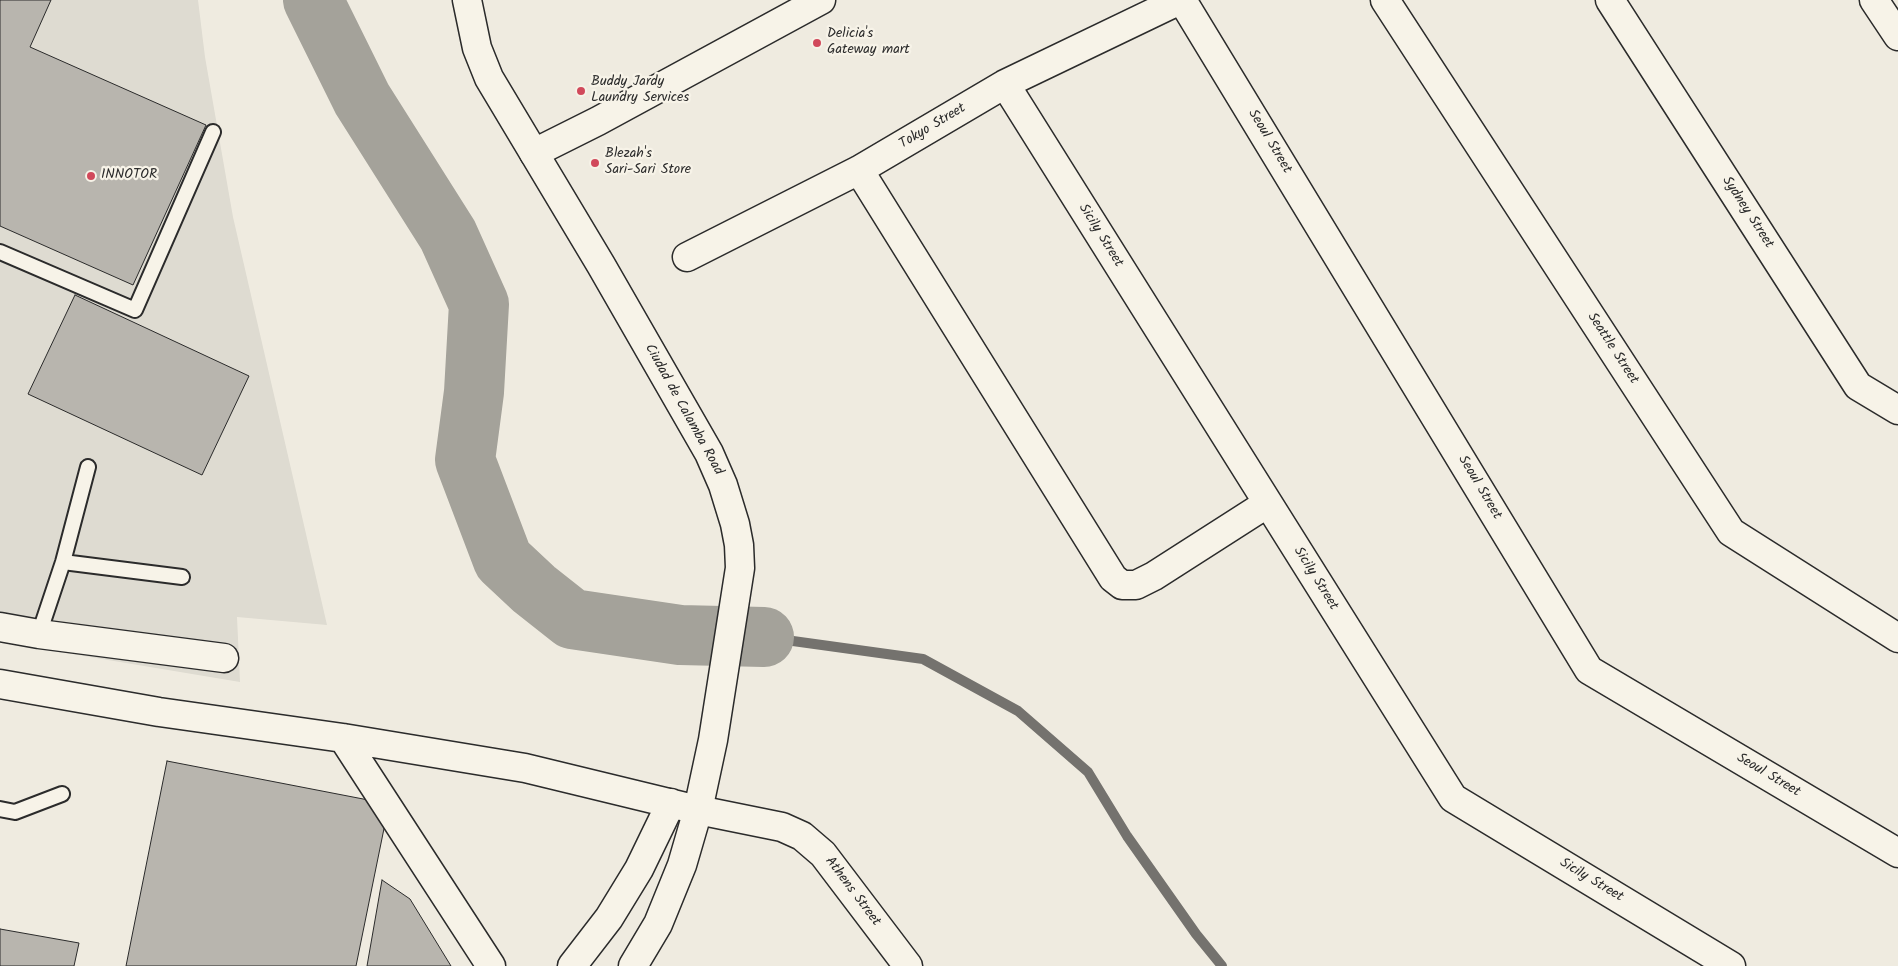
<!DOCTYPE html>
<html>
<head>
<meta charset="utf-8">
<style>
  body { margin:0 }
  canvas { display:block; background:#efebe0 }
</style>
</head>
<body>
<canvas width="1898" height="966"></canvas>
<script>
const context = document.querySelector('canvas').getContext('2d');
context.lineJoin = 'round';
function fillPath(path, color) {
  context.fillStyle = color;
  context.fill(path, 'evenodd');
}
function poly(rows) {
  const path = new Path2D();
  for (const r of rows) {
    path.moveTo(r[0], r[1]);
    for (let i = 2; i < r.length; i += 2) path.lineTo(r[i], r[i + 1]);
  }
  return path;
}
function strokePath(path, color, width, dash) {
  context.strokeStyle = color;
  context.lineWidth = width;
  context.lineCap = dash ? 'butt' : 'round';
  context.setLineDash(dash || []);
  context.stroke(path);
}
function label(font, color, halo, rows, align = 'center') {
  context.font = font + ' Kalam,sans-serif';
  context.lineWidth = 4.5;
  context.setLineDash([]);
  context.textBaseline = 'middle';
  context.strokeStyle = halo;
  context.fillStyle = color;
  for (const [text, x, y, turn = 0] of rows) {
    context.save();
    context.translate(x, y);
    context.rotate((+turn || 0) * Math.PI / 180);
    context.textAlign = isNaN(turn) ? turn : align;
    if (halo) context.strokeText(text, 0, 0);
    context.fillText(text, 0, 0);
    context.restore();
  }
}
fillPath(poly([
  [0,0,198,0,205,57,233,217,327,625,237,617,240,682,0,642]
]), '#dedbd1');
strokePath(poly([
  [764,637,923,659,1018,711,1088,772,1127,836,1196,934,1222,966]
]), '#74726e', 10);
strokePath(poly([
  [313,0,362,99,448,235,479,304,474,392,465,460,503,560,534,589,572,619,680,635,764,637]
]), '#a4a29a', 60);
const building = poly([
  [0,0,51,0,30,47,206,125,133,285,0,226,0,0],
  [75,295,249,376,202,475,28,394,75,295],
  [167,761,389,804,356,966,126,966,167,761],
  [382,880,410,899,451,966,367,966,382,880],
  [0,929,79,943,74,966,0,966,0,929]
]);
fillPath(building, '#b8b5ae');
strokePath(building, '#2b2b2b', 1);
const lane = poly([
  [0,252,135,310,213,132],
  [63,562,182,577],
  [39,634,63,562,88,467],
  [0,809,15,812,62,794]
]);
const street = poly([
  [1182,0,1589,670,1898,853],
  [1385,0,1731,532,1898,638],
  [1610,0,1858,386,1898,410],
  [1874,0,1898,36],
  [1005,84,1453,798,1731,966],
  [534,153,598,121,821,0],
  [859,170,1113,578,1122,585,1136,585,1154,576,1268,503],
  [687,257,859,170,1005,84,1180,0],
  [0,627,39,634,224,658],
  [0,684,159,712,343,738,525,768,698,810,782,827,802,836,823,854,908,966],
  [343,738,491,966],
  [572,966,609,918,639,869,671,803]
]);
const secondary = poly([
  [467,0,477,48,489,78,601,265,709,453,723,485,735,524,739,545,740,568,713,740,698,810,682,865,658,924,633,966]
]);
strokePath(lane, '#2b2b2b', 18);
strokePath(street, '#2b2b2b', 31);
strokePath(secondary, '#2b2b2b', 31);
strokePath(lane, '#f7f3e8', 14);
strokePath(street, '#f7f3e8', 28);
strokePath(secondary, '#f7f3e8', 28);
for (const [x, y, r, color] of [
  [817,43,5,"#d1495b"],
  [581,91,5,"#d1495b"],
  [595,163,5,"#d1495b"],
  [91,176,5,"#d1495b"]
]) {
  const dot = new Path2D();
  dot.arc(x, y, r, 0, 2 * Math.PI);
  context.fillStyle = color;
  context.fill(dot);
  strokePath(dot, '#f7f3e8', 2);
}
label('14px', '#2b2b2b', '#f7f3e8', [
  ["Delicia's",827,35],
  ["Gateway mart",827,51],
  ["Buddy Jardy",591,83],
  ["Laundry Services",591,99],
  ["Blezah's",605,155],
  ["Sari-Sari Store",605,171],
  ["INNOTOR",101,176]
], 'left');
label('14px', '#2b2b2b', '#f7f3e8', [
  ["Tokyo Street",933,127,-31],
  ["Seoul Street",1269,142,59],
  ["Sydney Street",1747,213,57],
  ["Sicily Street",1100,236,58],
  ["Seattle Street",1612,349,57],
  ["Ciudad de Calamba Road",683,410,61],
  ["Seoul Street",1479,488,59],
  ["Sicily Street",1315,579,58],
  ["Seoul Street",1768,776,31],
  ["Sicily Street",1591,881,31],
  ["Athens Street",852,892,53]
]);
</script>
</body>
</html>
